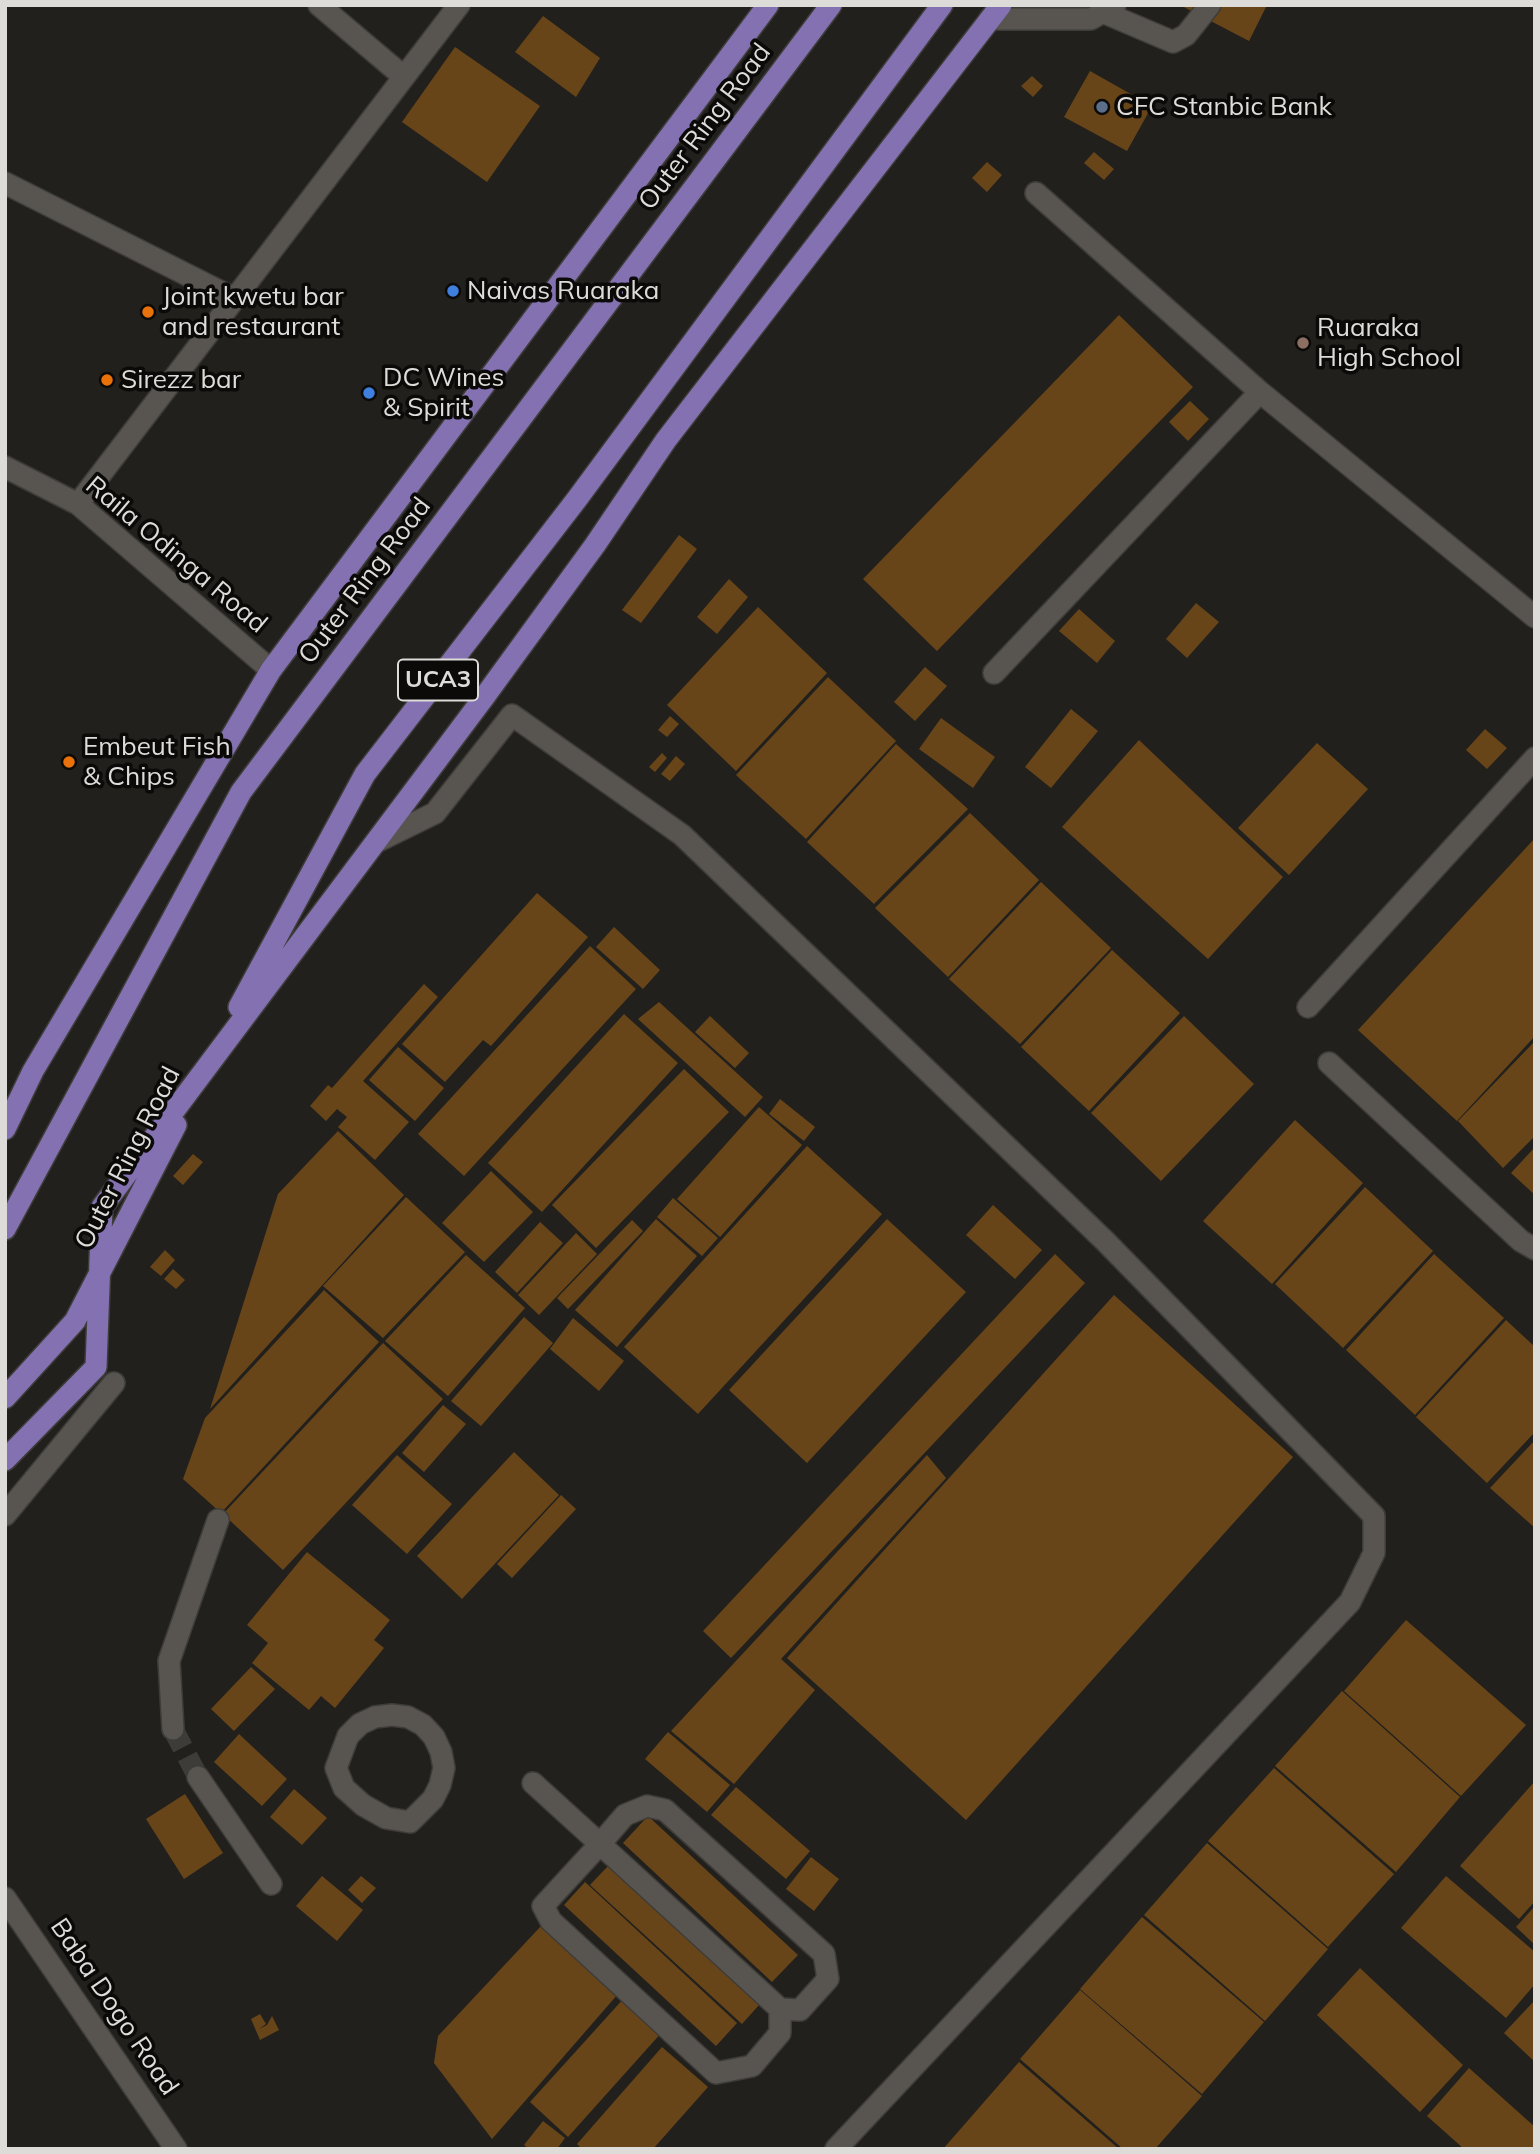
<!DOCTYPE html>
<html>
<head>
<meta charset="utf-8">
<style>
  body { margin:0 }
  #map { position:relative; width:1540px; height:2154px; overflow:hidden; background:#22201c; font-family:Mulish,sans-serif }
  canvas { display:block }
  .frame { position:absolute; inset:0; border:7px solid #dedcd9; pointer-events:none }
</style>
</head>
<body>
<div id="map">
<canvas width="1540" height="2154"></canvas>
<div class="frame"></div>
</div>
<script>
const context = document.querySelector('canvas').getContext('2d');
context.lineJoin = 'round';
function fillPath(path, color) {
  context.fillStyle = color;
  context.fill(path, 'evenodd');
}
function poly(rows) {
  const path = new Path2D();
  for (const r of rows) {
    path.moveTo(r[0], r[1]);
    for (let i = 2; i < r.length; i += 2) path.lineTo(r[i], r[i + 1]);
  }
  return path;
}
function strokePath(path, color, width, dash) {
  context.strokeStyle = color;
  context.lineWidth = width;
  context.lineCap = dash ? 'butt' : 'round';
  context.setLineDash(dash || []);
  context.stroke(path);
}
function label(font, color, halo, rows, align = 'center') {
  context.font = font + ' Mulish,sans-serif';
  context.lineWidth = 7;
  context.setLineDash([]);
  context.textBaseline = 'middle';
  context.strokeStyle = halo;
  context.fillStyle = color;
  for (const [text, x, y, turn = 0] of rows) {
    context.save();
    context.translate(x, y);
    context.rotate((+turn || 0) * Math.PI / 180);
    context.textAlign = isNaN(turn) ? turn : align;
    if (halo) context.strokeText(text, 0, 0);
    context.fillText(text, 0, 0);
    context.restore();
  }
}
fillPath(poly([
  [1180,5,1267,5,1249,41],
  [543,16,600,58,576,97,515,52],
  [455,47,540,106,487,182,402,122],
  [1090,71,1152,106,1127,151,1064,117],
  [1032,76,1043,86,1033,97,1021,86],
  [1094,152,1114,169,1104,180,1084,163],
  [987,162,1002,175,987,192,972,178],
  [1119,315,1193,387,937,651,863,579],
  [1190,401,1209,419,1188,441,1169,422],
  [679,535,697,549,641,623,622,610],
  [729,579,748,597,717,634,697,617],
  [1196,603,1219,622,1187,658,1166,639],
  [758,607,827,673,736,771,667,705],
  [1079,609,1115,641,1097,663,1059,631],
  [925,667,947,686,915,721,894,702],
  [828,677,896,741,806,839,736,775],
  [1071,709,1098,731,1051,788,1025,767],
  [670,716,679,724,667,737,658,730],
  [941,718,995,757,973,788,919,749],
  [1485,729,1507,748,1487,769,1466,750],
  [1139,740,1283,877,1208,959,1062,827],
  [1317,743,1368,789,1289,875,1238,828],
  [896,744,968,809,874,904,807,842],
  [662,753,667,758,655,772,649,767],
  [676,756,685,764,670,781,661,774],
  [970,813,1039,880,948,977,875,908],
  [1535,838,1535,1036,1457,1121,1358,1030],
  [1041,882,1111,948,1020,1044,949,979],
  [537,893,588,937,491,1046,483,1040,445,1082,402,1044],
  [614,927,660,970,643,989,596,947],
  [590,946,636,989,464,1176,418,1134],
  [1112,950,1180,1013,1089,1111,1021,1047],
  [424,984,438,997,363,1081,409,1122,375,1160,338,1127,347,1117,337,1109,326,1121,310,1106,328,1085,332,1088],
  [659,1002,763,1097,745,1117,638,1019],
  [624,1014,678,1063,542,1212,488,1163],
  [710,1016,749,1053,735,1068,695,1032],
  [1184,1016,1254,1084,1161,1181,1091,1113],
  [1535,1041,1535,1136,1503,1168,1458,1121],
  [398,1047,444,1088,415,1121,369,1080],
  [684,1069,729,1112,596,1248,552,1205],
  [780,1099,815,1127,804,1141,769,1114],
  [759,1107,802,1145,720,1237,677,1199],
  [1295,1120,1363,1183,1272,1284,1203,1221],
  [338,1131,404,1195,210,1409,278,1194],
  [807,1146,882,1214,698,1414,624,1347],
  [1535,1147,1535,1195,1511,1173],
  [193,1154,203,1162,183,1185,173,1176],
  [491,1171,533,1212,484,1262,442,1223],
  [1365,1187,1433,1251,1343,1348,1275,1284],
  [406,1197,465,1252,383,1338,323,1286],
  [673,1198,718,1238,702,1256,657,1217],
  [993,1205,1042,1250,1015,1279,966,1235],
  [656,1219,697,1256,617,1347,575,1310],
  [887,1219,966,1292,807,1463,729,1390],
  [632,1220,643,1231,568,1309,557,1298],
  [540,1222,563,1243,517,1293,495,1272],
  [576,1233,597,1254,539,1315,518,1295],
  [165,1250,175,1260,161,1276,150,1267],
  [1055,1254,1085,1283,731,1658,703,1631],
  [1434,1254,1504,1318,1415,1415,1346,1350],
  [466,1255,525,1308,448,1396,385,1341],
  [173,1269,185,1280,176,1289,164,1279],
  [324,1290,379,1342,221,1513,183,1479,205,1418],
  [1114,1295,1293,1457,966,1820,787,1658],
  [524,1317,553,1343,481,1426,451,1401],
  [573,1318,624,1361,599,1391,550,1349],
  [1506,1320,1535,1347,1535,1432,1487,1483,1416,1417],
  [383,1343,443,1399,283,1570,223,1514],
  [443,1405,466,1424,424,1472,402,1453],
  [1535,1440,1535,1528,1490,1488],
  [514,1452,559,1495,462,1599,417,1556],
  [397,1455,452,1504,407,1554,352,1505],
  [927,1455,946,1478,781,1659,815,1690,734,1784,671,1731],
  [561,1495,576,1509,512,1578,497,1564],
  [307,1552,390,1620,374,1640,384,1648,335,1708,321,1696,309,1710,252,1663,268,1643,247,1625],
  [1406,1620,1526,1725,1461,1796,1344,1691],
  [251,1667,275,1689,234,1731,211,1709],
  [1342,1691,1460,1797,1396,1872,1275,1766],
  [668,1732,730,1785,707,1812,645,1759],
  [239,1734,287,1779,262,1806,214,1762],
  [1274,1768,1394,1874,1328,1947,1208,1841],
  [1535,1781,1535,1901,1519,1919,1460,1866],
  [736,1787,810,1851,786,1879,711,1815],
  [294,1789,327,1818,302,1845,270,1817],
  [185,1794,223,1853,184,1879,146,1819],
  [648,1816,798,1955,772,1982,623,1843],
  [1207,1843,1328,1949,1265,2021,1144,1915],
  [811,1857,839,1879,814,1911,786,1889],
  [608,1866,760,2004,742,2024,590,1885],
  [322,1876,363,1910,337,1941,296,1906],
  [361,1876,376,1888,362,1903,348,1890],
  [1446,1876,1535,1952,1535,1984,1506,2018,1401,1928],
  [585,1882,737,2023,716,2046,564,1905],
  [1535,1906,1535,1945,1516,1927],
  [1142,1917,1264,2022,1202,2094,1080,1989],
  [542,1925,618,1994,492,2139,434,2063,438,2036],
  [1360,1968,1463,2065,1420,2112,1317,2015],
  [1080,1990,1202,2096,1155,2149,1123,2149,1020,2059],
  [625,1997,663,2031,568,2137,530,2102],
  [1535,2000,1535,2062,1504,2033],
  [260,2014,266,2024,259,2029,267,2025,272,2016,279,2030,260,2040,251,2019],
  [662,2047,708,2087,653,2149,582,2149,577,2144],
  [1019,2062,1119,2149,943,2149],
  [1469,2068,1535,2127,1535,2149,1464,2149,1427,2116],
  [543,2121,565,2138,557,2149,529,2149,524,2145]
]), '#684519');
strokePath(poly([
  [173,1729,198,1777]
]), '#3e3c38', 21, [21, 10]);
const minor = poly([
  [319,5,404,77],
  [1105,13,1173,42,1186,35,1210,5],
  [990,19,1091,19,1115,5],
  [5,183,235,299],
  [1036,193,1260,392,1535,617],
  [5,467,78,504,271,670],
  [78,504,459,5],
  [994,673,1260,392],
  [376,842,435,813,512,715,682,835,1105,1241,1374,1516,1374,1553,1350,1602,836,2149],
  [1308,1007,1535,758],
  [1329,1063,1521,1241,1535,1249],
  [5,1515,114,1383],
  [392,1715,408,1717,423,1725,434,1737,441,1752,444,1768,440,1785,433,1799,410,1822,386,1818,363,1805,344,1788,336,1768,348,1736,360,1724,375,1717,392,1715],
  [173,1729,169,1661,218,1520],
  [198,1777,271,1884],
  [533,1783,600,1844,780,2009,780,2033,752,2066,716,2073,551,1921,543,1906,600,1844,625,1815,647,1806,665,1810,824,1954,828,1979,800,2010,780,2009],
  [5,1898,176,2149]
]);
const major = poly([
  [239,1007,365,774,577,499,942,5],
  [5,1129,33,1071,271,670,768,5],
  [5,1229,241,792,831,5],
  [5,1398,75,1321,176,1125],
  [5,1460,96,1367,102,1207,485,696,595,545,666,440,1001,5]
]);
strokePath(minor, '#3e3c39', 24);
strokePath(major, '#3e3c39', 24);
strokePath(minor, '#585551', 21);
strokePath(major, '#8371b2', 21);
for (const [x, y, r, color] of [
  [1102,107,7,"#5c6f8a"],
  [453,291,7,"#3f7fe0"],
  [148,312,7,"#e8710a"],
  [1303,343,7,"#8d6e63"],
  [107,380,7,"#e8710a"],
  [369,393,7,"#3f7fe0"],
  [69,762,7,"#e8710a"]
]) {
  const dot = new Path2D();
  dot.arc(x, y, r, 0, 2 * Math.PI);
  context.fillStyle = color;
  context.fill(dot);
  strokePath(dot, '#0b0a08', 2.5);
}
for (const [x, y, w] of [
  [438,680,80]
]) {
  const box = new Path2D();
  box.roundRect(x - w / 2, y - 20.5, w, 41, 5);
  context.fillStyle = '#0b0a08';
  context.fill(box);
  strokePath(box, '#dedcd9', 2);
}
label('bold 24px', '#dedcd9', null, [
  ["UCA3",438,680]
]);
label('26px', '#dedcd9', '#0b0a08', [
  ["CFC Stanbic Bank",1116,107],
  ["Naivas Ruaraka",467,291],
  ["Joint kwetu bar",162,297],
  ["and restaurant",162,327],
  ["Ruaraka",1317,328],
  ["High School",1317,358],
  ["DC Wines",383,378],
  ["& Spirit",383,408],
  ["Sirezz bar",121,380],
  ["Embeut Fish",83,747],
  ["& Chips",83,777]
], 'left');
label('26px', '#dedcd9', '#0b0a08', [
  ["Outer Ring Road",705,127,-53],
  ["Raila Odinga Road",176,555,40],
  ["Outer Ring Road",365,581,-53],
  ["Outer Ring Road",128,1158,-63],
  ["Baba Dogo Road",114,2007,56]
]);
</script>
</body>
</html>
